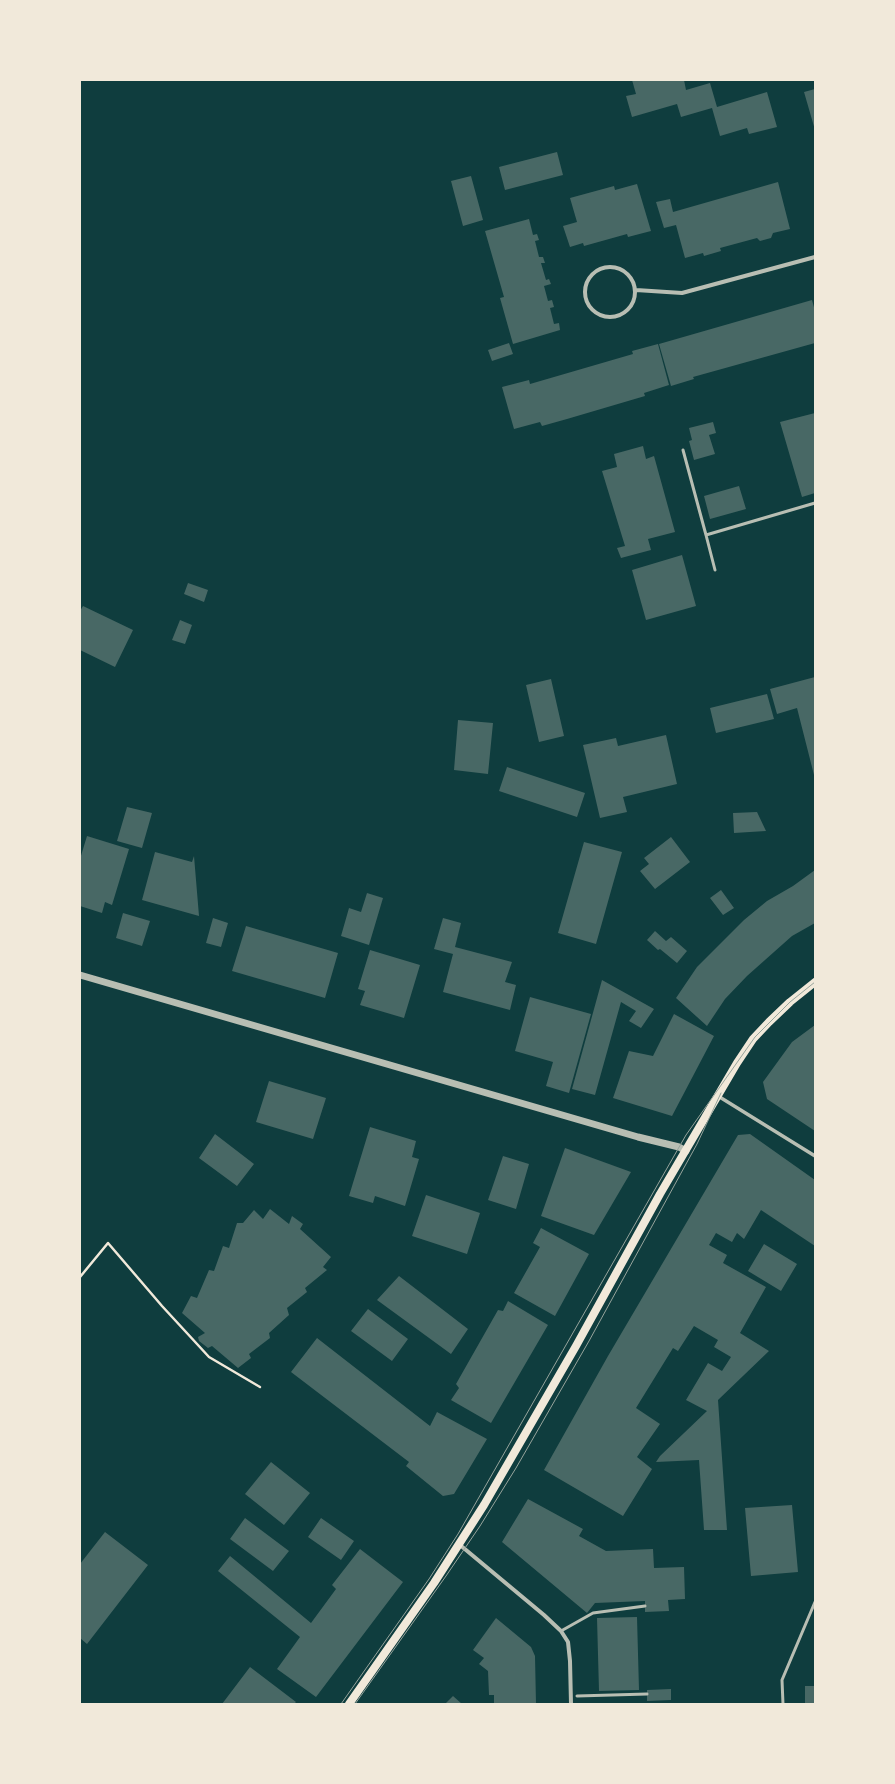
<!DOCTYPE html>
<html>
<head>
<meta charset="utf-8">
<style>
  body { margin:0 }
  #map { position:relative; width:895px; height:1784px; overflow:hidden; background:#0f3d3e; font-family:Mulish,sans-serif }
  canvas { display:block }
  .frame { position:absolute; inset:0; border:81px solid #f1e9da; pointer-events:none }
</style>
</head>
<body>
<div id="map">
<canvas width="895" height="1784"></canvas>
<div class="frame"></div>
</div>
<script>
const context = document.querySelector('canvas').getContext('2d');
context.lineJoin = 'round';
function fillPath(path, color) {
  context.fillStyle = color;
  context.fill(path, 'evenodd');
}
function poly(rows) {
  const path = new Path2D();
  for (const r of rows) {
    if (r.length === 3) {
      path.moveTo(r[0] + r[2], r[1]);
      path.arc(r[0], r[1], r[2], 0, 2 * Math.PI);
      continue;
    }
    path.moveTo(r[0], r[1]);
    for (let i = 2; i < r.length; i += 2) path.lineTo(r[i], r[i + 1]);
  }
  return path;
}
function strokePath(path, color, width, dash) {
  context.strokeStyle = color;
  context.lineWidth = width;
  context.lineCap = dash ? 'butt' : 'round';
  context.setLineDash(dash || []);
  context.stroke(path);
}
fillPath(poly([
  [632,80,684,80,686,90,710,83,717,107,767,92,777,127,749,134,747,128,720,136,712,108,681,117,677,104,632,117,626,96,636,94],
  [815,89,815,130,804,92],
  [557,152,563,175,505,190,499,167],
  [471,176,483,220,463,226,451,181],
  [778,182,790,229,773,233,771,238,760,241,757,238,720,248,721,251,704,256,703,253,685,258,676,225,664,228,656,202,670,199,673,212],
  [637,184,651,231,628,237,627,234,584,246,583,243,570,247,563,226,577,222,570,198,614,186,615,190],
  [529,219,533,235,537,234,539,240,535,241,539,257,543,257,545,263,541,263,546,280,549,279,551,284,544,286,548,301,552,300,554,307,550,308,554,324,559,323,560,330,513,344,500,298,504,297,485,231],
  [812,300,815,311,815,343,693,377,694,379,671,386,659,344],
  [509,343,513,354,492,361,488,350],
  [658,344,669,385,644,393,645,396,567,419,542,426,540,422,514,429,502,387,529,380,530,384,633,354,632,351],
  [815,413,815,493,802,497,780,422],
  [713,422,716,433,709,435,715,454,694,460,689,441,692,440,689,428],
  [643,446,646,459,654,456,675,532,648,539,651,550,621,558,617,548,625,546,602,471,617,467,614,454],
  [739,486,746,509,710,519,704,496],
  [682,555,696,606,646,620,632,570],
  [188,583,208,590,204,602,184,594],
  [83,606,133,630,115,667,80,650,80,611],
  [180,620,192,625,185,644,172,640],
  [815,677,815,775,814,775,797,708,777,714,770,689],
  [551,679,564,736,539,742,526,685],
  [767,694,774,719,716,733,710,708],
  [458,720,493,723,488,774,454,770],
  [666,735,677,784,623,797,627,812,600,818,583,745,616,738,618,746],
  [507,767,585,793,577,817,499,791],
  [127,807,152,813,142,848,117,841],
  [757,812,766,831,734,833,733,813],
  [87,836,129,849,112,905,105,902,102,913,80,906,80,859],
  [671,837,690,862,655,889,640,871,649,864,644,858],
  [584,842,622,852,596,944,558,933],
  [155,852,192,862,194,856,199,916,142,900],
  [815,870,815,923,792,936,747,976,725,999,707,1026,676,998,697,967,744,920,767,901,793,886],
  [721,890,734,908,723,915,710,898],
  [367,893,383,898,369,945,341,936,349,908,361,912],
  [123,913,150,921,142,946,116,938],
  [213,918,228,923,221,947,206,943],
  [443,918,461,923,455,947,512,962,505,982,516,985,510,1010,443,992,453,954,434,949],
  [246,926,338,953,325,998,232,971],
  [655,931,666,941,671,937,687,951,677,963,660,949,658,950,647,940],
  [370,950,420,965,404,1018,360,1005,365,991,358,989],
  [602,980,654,1009,641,1028,629,1021,636,1011,621,1002,595,1095,572,1089],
  [530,997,591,1014,569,1093,546,1086,553,1062,515,1051],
  [674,1014,714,1036,672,1116,613,1098,629,1051,653,1056],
  [815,1025,815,1131,767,1099,763,1082,792,1042],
  [269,1081,326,1098,313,1139,256,1122],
  [370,1127,416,1141,412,1157,419,1159,405,1206,375,1196,373,1203,349,1196],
  [215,1134,254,1164,237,1186,199,1158],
  [750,1134,815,1180,815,1246,761,1210,744,1239,737,1233,732,1242,716,1233,709,1245,727,1255,723,1263,766,1287,740,1333,769,1351,718,1400,727,1530,704,1530,699,1460,656,1462,660,1456,707,1411,686,1400,708,1363,722,1371,731,1357,714,1347,718,1340,694,1326,678,1351,673,1348,636,1408,660,1424,637,1457,652,1469,623,1516,544,1470,608,1356,738,1135],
  [565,1148,631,1172,594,1235,541,1216],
  [503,1156,529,1164,516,1209,488,1200],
  [426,1195,480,1213,467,1254,412,1236],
  [270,1209,289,1224,292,1216,303,1224,300,1229,331,1257,323,1267,327,1270,305,1288,307,1292,287,1308,289,1315,269,1333,270,1338,249,1354,251,1358,238,1368,212,1346,208,1348,199,1341,198,1337,205,1333,182,1313,191,1296,197,1298,209,1270,214,1271,223,1246,229,1248,237,1223,243,1223,254,1210,263,1219],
  [541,1228,589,1254,555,1316,514,1293,540,1247,533,1243],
  [764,1244,797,1264,781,1291,748,1271],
  [399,1276,468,1329,451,1354,377,1300],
  [508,1301,548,1325,491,1423,451,1400,459,1388,456,1384,498,1310,503,1311],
  [368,1309,408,1339,392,1361,351,1331],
  [317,1338,430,1426,437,1412,487,1439,454,1494,443,1496,406,1466,409,1462,291,1372],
  [271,1462,310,1493,284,1525,245,1494],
  [528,1499,583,1529,579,1536,606,1551,653,1549,654,1568,684,1567,685,1599,668,1600,669,1611,645,1612,645,1601,595,1603,587,1613,502,1542],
  [792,1505,798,1572,751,1576,745,1508],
  [245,1518,289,1551,273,1571,230,1539],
  [321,1518,354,1541,341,1560,308,1537],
  [105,1532,148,1565,87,1644,80,1638,80,1564],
  [360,1549,403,1582,316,1697,277,1669,300,1637,218,1571,230,1556,311,1623,336,1589,332,1585],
  [637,1617,639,1690,599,1691,597,1618],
  [496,1618,531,1647,535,1656,536,1704,494,1704,494,1695,489,1695,488,1671,479,1664,484,1658,473,1650],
  [250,1667,296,1702,294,1704,222,1704],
  [805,1686,815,1686,815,1704,805,1704],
  [671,1689,671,1700,647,1701,647,1690],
  [453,1696,462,1704,445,1704]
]), '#486865');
strokePath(poly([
  [80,1277,108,1243,162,1306,209,1357,260,1387]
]), '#f1e9da', 2.5);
strokePath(poly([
  [683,450,706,535,815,503],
  [706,535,715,570],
  [561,1631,593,1613,645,1606],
  [577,1696,647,1694],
  [783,1704,782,1680,815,1602]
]), '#b8beb3', 3);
strokePath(poly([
  [718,1096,815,1156]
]), '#b8beb3', 3.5);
strokePath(poly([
  [610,292,25],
  [636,290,682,293,815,257],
  [460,1545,544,1615,561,1631,568,1642,570,1661,571,1704]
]), '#b8beb3', 4);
strokePath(poly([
  [80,975,638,1137,679,1147,686,1151]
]), '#b8beb3', 7);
strokePath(poly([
  [349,1704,434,1583,484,1505,576,1346,660,1194,737,1063,753,1039,769,1022,790,1002,815,982]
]), '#f1e9da', 8);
strokePath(poly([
  [341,1704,429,1579,458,1534,686,1135,755,1037,790,1002,815,982],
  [355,1704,446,1576,480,1526,516,1468,589,1341,697,1144,721,1093]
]), '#97a49c', 1);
</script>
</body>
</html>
